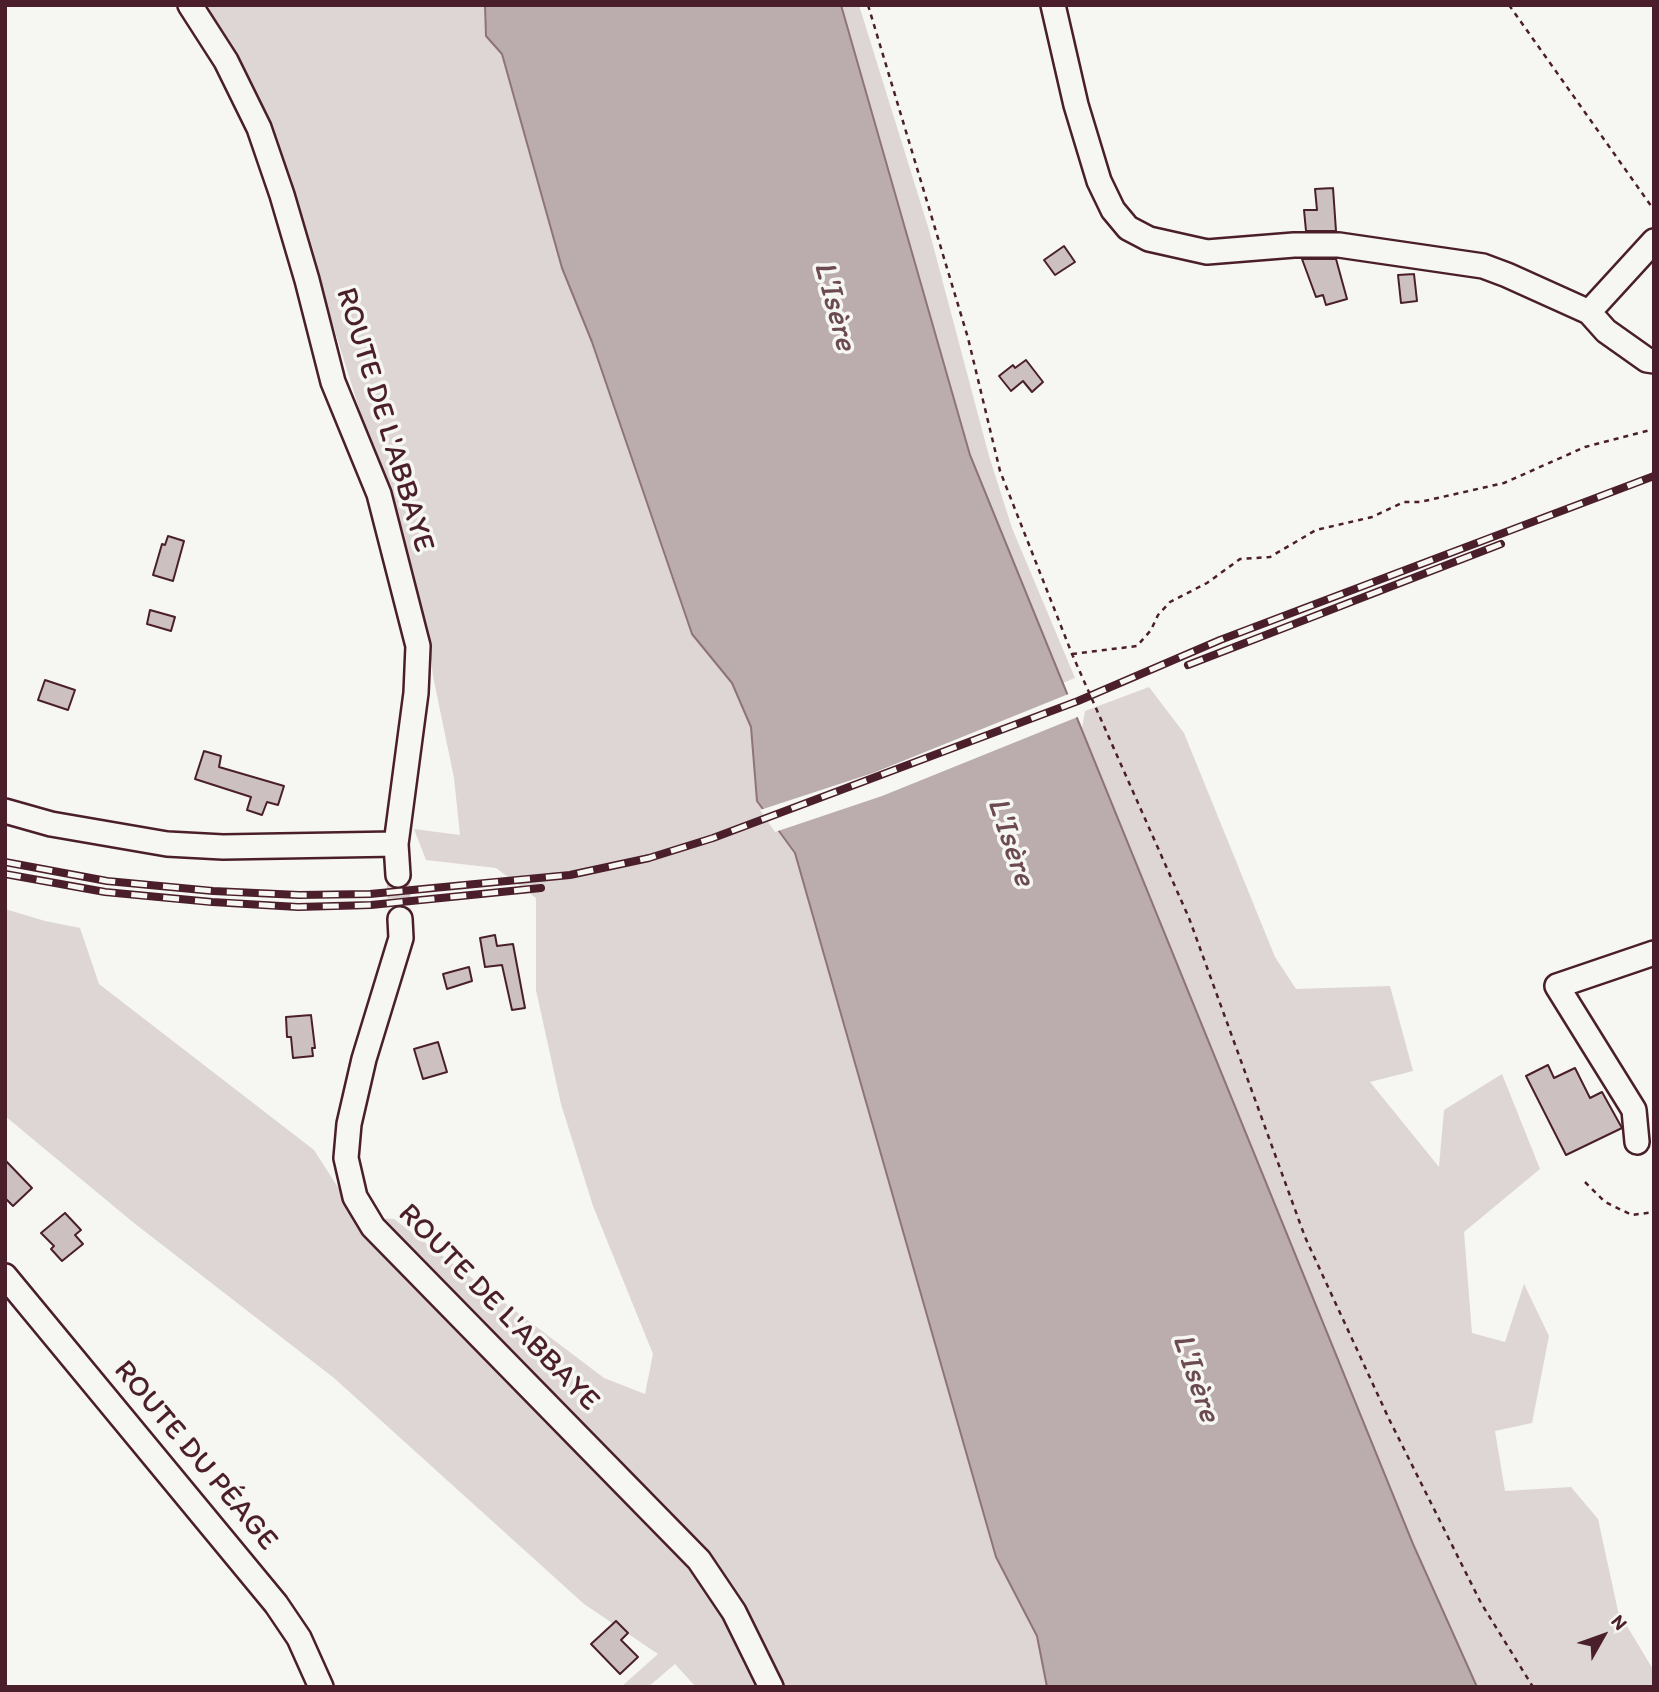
<!DOCTYPE html>
<html>
<head>
<meta charset="utf-8">
<style>
  body { margin:0 }
  #map { position:relative; width:1659px; height:1692px; overflow:hidden; background:#f6f6f2; font-family:Itim,sans-serif }
  canvas { display:block }
  .frame { position:absolute; inset:0; border:7px solid #4a1f2b; pointer-events:none }
  .north { position:absolute; left:1568px; top:1601px; width:70px; height:70px; -webkit-text-stroke:5px #f6f6f2; paint-order:stroke; rotate:50deg; font-size:19px; font-weight:700; line-height:28px; text-align:center; color:#4a1f2b }
  .north::after { content:''; display:block; margin:auto; width:24px; height:32px; background:#4a1f2b; clip-path:polygon(50% 0,100% 100%,50% 72%,0 100%) }
</style>
</head>
<body>
<div id="map">
<canvas width="1659" height="1692"></canvas>
<div class="frame"></div>
<div class="north">N</div>
</div>
<script>
const context = document.querySelector('canvas').getContext('2d');
context.lineJoin = 'round';
function fillPath(path, color) {
  context.fillStyle = color;
  context.fill(path, 'evenodd');
}
function poly(rows) {
  const path = new Path2D();
  for (const r of rows) {
    path.moveTo(r[0], r[1]);
    for (let i = 2; i < r.length; i += 2) path.lineTo(r[i], r[i + 1]);
  }
  return path;
}
function strokePath(path, color, width, dash) {
  context.strokeStyle = color;
  context.lineWidth = width;
  context.lineCap = dash ? 'butt' : 'round';
  context.setLineDash(dash || []);
  context.stroke(path);
}
function label(font, color, halo, rows, align = 'center') {
  context.font = font + ' Itim,sans-serif';
  context.lineWidth = 7;
  context.setLineDash([]);
  context.textBaseline = 'middle';
  context.strokeStyle = halo;
  context.fillStyle = color;
  for (const [text, x, y, turn = 0] of rows) {
    context.save();
    context.translate(x, y);
    context.rotate((+turn || 0) * Math.PI / 180);
    context.textAlign = isNaN(turn) ? turn : align;
    if (halo) context.strokeText(text, 0, 0);
    context.fillText(text, 0, 0);
    context.restore();
  }
}
fillPath(poly([
  [202,5,485,5,486,36,502,54,562,268,592,342,691,634,732,683,751,727,757,801,795,853,996,1557,1037,1636,1047,1687,696,1687,675,1664,648,1687,621,1687,658,1654,584,1604,334,1378,134,1223,5,1116,5,909,45,921,80,928,99,984,314,1150,357,1217,394,1219,604,1378,645,1394,653,1354,593,1206,561,1104,536,990,536,898,496,868,426,860,414,829,460,835,454,778,433,676,427,625,290,188],
  [841,5,859,5,929,230,989,456,1012,528,1075,678,1063,683,970,454],
  [1149,687,1184,733,1275,957,1296,989,1390,986,1413,1071,1370,1082,1439,1167,1444,1110,1502,1074,1540,1169,1464,1232,1472,1333,1505,1342,1524,1284,1549,1336,1532,1423,1495,1431,1505,1491,1571,1487,1598,1519,1618,1611,1654,1671,1654,1687,1477,1687,1475,1683,1413,1544,1082,728,1085,711]
]), '#ddd6d5');
const water = poly([
  [485,5,841,5,970,455,1413,1544,1477,1687,1047,1687,1037,1636,996,1557,795,853,757,801,751,727,732,683,692,634,592,342,562,268,502,54,486,36,485,5]
]);
fillPath(water, '#bbadae');
strokePath(water, '#8e747a', 2);
fillPath(poly([
  [1071,693,1080,716,882,796,775,832,760,810,873,773]
]), '#f6f6f2');
const building = poly([
  [1333,188,1336,231,1306,231,1304,210,1317,210,1315,189,1333,188],
  [1064,246,1075,262,1055,275,1044,260,1064,246],
  [1302,259,1336,259,1347,299,1326,305,1323,295,1316,297,1302,259],
  [1414,274,1417,301,1401,303,1398,275,1414,274],
  [1026,360,1043,382,1032,392,1023,381,1011,391,999,376,1013,365,1015,368,1026,360],
  [168,536,184,541,173,581,153,575,162,544,165,545,168,536],
  [150,610,175,617,171,631,147,624,150,610],
  [45,680,75,690,68,710,38,700,45,680],
  [204,751,221,756,219,767,284,786,278,805,267,802,262,815,247,810,251,797,195,779,204,751],
  [495,935,497,946,513,944,525,1008,512,1010,502,965,485,967,480,938,495,935],
  [469,967,472,981,447,989,443,974,469,967],
  [311,1015,315,1048,312,1048,313,1056,293,1058,291,1037,287,1037,286,1017,311,1015],
  [438,1042,447,1072,423,1079,414,1049,438,1042],
  [1548,1065,1554,1078,1575,1068,1590,1098,1602,1092,1622,1128,1566,1155,1526,1076,1548,1065],
  [5,1160,32,1188,13,1206,5,1198,5,1160],
  [65,1213,81,1230,75,1235,83,1244,62,1261,51,1249,54,1246,41,1233,65,1213],
  [616,1621,628,1633,621,1640,638,1657,620,1674,591,1644,616,1621]
]);
fillPath(building, '#ccc1c0');
strokePath(building, '#4a1f2b', 2);
strokePath(poly([
  [398,875,400,919]
]), '#d4cbca', 23, [23, 11]);
const minor = poly([
  [190,5,226,61,259,128,282,195,307,280,333,382,379,494,418,646,416,693,396,844,398,875],
  [1053,5,1076,105,1099,181,1113,210,1128,228,1149,239,1207,252,1294,245,1339,245,1483,266,1507,275,1589,312,1606,331,1647,360,1654,361],
  [1589,312,1654,241],
  [5,811,51,824,167,844,223,847,396,844],
  [400,919,401,938,364,1059,349,1124,346,1158,355,1197,373,1227,699,1560,734,1612,771,1687],
  [1637,1142,1634,1110,1557,986,1654,953],
  [5,1276,276,1604,299,1638,321,1687]
]);
strokePath(minor, '#4a1f2b', 28);
strokePath(poly([
  [868,5,968,338,1000,471,1072,654,1189,918,1305,1237,1389,1419,1481,1603,1533,1687],
  [1509,5,1654,210],
  [1072,654,1137,646,1151,630,1158,615,1170,602,1207,583,1240,559,1270,557,1316,530,1372,517,1404,502,1420,502,1504,483,1585,447,1654,429],
  [1585,1182,1605,1202,1632,1215,1654,1212]
]), '#4a1f2b', 2.5, [5, 5]);
strokePath(minor, '#f6f6f2', 23);
const rail = poly([
  [1188,665,1501,544],
  [5,862,107,881,213,891,299,895,370,894,570,875,649,858,713,838,1078,701,1220,640,1654,476],
  [5,874,105,892,212,902,298,907,371,905,541,888]
]);
strokePath(rail, '#4a1f2b', 8);
strokePath(rail, '#f6f6f2', 5, [16]);
label('30px', '#4a1f2b', '#f6f6f2', [
  ["ROUTE DE L'ABBAYE",384,420,73],
  ["ROUTE DE L'ABBAYE",498,1308,46],
  ["ROUTE DU PÉAGE",195,1456,50]
]);
label('italic 32px', '#6c4a52', '#f6f6f2', [
  ["L'Isère",834,306,75],
  ["L'Isère",1010,842,71],
  ["L'Isère",1195,1378,71]
]);
</script>
</body>
</html>
